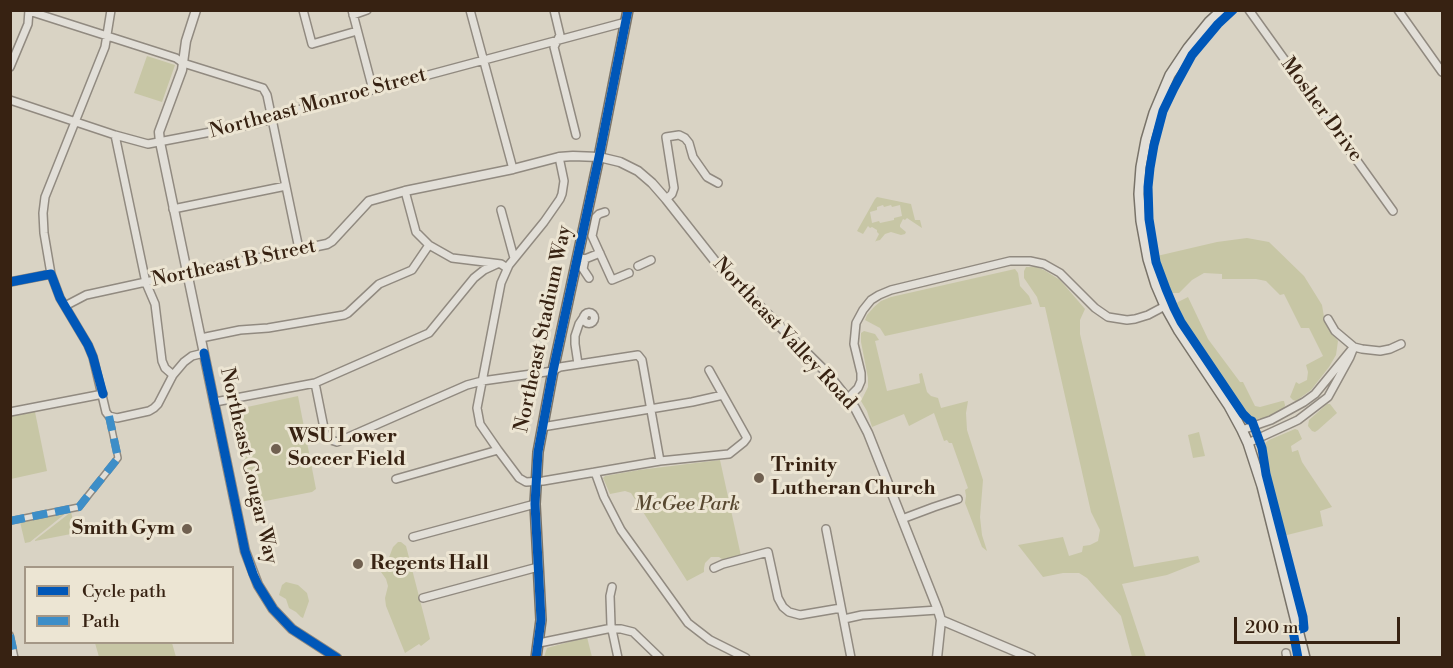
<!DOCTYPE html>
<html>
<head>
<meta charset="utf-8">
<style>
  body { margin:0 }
  #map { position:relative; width:1453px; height:668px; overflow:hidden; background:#d9d3c4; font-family:"Libre Bodoni",serif }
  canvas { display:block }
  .frame { position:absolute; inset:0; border:12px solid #372212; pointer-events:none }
  .legend { position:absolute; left:24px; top:566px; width:210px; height:78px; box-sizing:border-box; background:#ece5d3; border:2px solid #a49786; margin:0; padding:8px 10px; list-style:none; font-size:18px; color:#372212 }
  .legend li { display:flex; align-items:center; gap:12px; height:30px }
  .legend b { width:30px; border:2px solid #a49786 }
  .scale { position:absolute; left:1234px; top:617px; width:166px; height:27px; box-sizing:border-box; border:3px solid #372212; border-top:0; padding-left:8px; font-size:18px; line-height:21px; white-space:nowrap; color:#372212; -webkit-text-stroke:4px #ece5d3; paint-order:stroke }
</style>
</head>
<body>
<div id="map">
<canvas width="1453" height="668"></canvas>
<div class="frame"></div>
<ul class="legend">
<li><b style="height:8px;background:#0057b8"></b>Cycle path</li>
<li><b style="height:8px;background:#3d8ec8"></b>Path</li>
</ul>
<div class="scale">200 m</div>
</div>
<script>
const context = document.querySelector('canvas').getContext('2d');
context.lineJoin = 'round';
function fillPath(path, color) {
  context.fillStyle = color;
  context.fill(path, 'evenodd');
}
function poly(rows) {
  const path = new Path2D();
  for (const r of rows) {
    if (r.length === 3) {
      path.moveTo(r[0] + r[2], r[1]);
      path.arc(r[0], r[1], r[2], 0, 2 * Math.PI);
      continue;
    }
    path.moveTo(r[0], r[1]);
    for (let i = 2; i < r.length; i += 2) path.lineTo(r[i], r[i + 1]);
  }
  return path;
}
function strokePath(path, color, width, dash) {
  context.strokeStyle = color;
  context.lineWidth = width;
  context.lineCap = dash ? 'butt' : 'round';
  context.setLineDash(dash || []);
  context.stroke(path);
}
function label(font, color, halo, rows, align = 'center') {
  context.font = font + ' "Libre Bodoni",serif';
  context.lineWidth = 6;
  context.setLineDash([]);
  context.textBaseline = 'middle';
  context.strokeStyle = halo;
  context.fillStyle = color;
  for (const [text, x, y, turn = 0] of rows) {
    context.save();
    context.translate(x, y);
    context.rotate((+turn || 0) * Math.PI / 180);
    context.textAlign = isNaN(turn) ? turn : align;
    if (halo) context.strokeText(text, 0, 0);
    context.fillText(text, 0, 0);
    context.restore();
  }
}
fillPath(poly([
  [147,56,175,65,162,102,134,93],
  [877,197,911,204,915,220,920,220,922,228,907,218,905,220,903,219,900,225,900,227,906,232,905,234,901,235,891,232,885,234,880,240,876,241,875,242,879,234,877,232,877,230,872,227,870,228,868,226,863,234,857,231,875,199],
  [883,205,884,207,891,205,892,207,900,205,902,216,894,218,894,220,880,223,879,221,872,223,870,212,877,210,877,207],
  [1247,238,1269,242,1304,276,1322,305,1325,323,1338,341,1336,355,1329,367,1311,390,1296,401,1293,400,1290,397,1296,382,1299,384,1307,380,1308,372,1306,365,1323,356,1309,328,1301,328,1284,294,1280,295,1266,281,1256,279,1222,279,1222,274,1204,273,1192,280,1179,293,1169,293,1157,256,1217,242],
  [1026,267,1036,267,1044,270,1060,280,1085,309,1080,320,1080,334,1134,567,1198,556,1200,562,1167,575,1122,584,1146,657,1132,657,1121,616,1087,578,1079,573,1063,573,1043,577,1018,545,1063,537,1069,556,1082,552,1083,546,1090,545,1098,541,1100,530,1091,512,1045,307,1040,307,1037,297,1024,278,1024,271],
  [1015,269,1018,273,1020,286,1029,296,1032,304,885,336,880,328,865,320,867,315,874,307,881,301,891,297],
  [1188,297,1208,339,1240,382,1243,382,1255,406,1260,407,1282,401,1284,401,1285,405,1284,410,1261,420,1260,418,1256,420,1246,415,1195,340,1175,307,1178,302],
  [864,331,875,334,879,340,875,341,887,391,920,383,919,374,922,373,927,392,931,396,938,398,941,408,968,401,966,413,967,430,983,480,980,517,982,535,987,551,982,547,965,503,966,496,965,490,968,488,952,443,949,443,947,440,944,441,934,413,909,426,904,414,872,427,867,411,861,401,868,387,868,378,861,342,861,333],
  [298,396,316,489,312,492,255,503,252,500,235,412,238,409],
  [1327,404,1330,404,1337,413,1318,430,1315,432,1312,431,1308,426,1309,420],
  [34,407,47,471,11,479,11,412],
  [1295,429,1298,430,1302,439,1291,446,1292,452,1298,450,1302,462,1332,507,1320,511,1323,526,1283,536,1263,449,1264,444,1269,440],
  [1199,432,1205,456,1193,458,1188,435],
  [720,460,741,556,725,561,719,557,711,557,705,563,704,568,704,572,687,581,631,493,625,491,610,494,603,478,605,476,639,470],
  [71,512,76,533,35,541,35,540],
  [66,513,30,542,25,543,20,522],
  [398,542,401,542,406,546,430,639,421,646,419,644,405,653,386,606,385,598,388,586,386,579,381,572,385,568,393,547],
  [286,582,298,585,307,593,309,601,303,618,301,617,296,612,289,608,286,599,279,595,282,585],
  [587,637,592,657,544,657,547,648],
  [95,643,172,643,176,657,99,657]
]), '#c7c6a5');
const pedestrian = poly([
  [10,521,79,507,118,458,109,416],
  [10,635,15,658]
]);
const minor = poly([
  [111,10,105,47,45,197,43,213,44,233,51,274,60,298,88,345,93,357,106,412,109,416,117,418,149,411,154,408,158,404,173,375,184,362,192,356,204,353],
  [303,10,312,44,357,31],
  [352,10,373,90],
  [470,10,513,169],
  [554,10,560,35,554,47,576,135],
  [1249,10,1393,211],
  [1398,10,1442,72],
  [29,11,176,58,183,63,263,88,267,95,299,249],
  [353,15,367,10],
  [10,67,28,24,29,10],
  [10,100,115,135,148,144,258,123,272,119,279,115,626,22],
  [115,135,146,283,155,304,162,361,165,368,173,375],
  [559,157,564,181,562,194,560,199,544,222,509,265,501,283,477,408,480,424,498,450,519,478,526,482,543,481,660,461,729,454,744,442,747,438,709,370],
  [405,191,416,232,429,245,452,258,501,264,507,268],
  [666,199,672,194,674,188,666,137,679,135,685,138,689,143,693,157,707,177,718,183],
  [173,209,286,186],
  [501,210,514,258],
  [605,212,599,214,596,217,592,236,612,280,629,273],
  [577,257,585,259,600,253],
  [585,259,583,269,589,278],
  [638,266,651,260],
  [10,282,51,274],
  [65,306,86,295,187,273],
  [589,318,5.5],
  [1328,319,1335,331,1354,347,1362,349,1380,351,1390,349,1401,344],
  [201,338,240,330,268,328,344,315,348,313,379,284,412,270,429,245],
  [578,364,575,344,575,336,579,324,585,315],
  [315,383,325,433,328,439,337,442,467,385,482,381,553,371,560,367,638,355,642,360,660,461],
  [848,398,858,388,861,381,861,373,854,344,856,323,863,310,871,300,879,295,891,290,1010,261,1030,261,1044,264,1060,273,1095,308,1108,317,1127,320,1135,319,1148,315,1165,306],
  [215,402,315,383,429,333,474,278,484,270,497,264],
  [10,412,103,394],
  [542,427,692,402,723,395],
  [1242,430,1271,420,1304,402,1315,394,1352,349],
  [1248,443,1298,420,1328,397,1350,357,1354,347],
  [595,472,604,497,621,530,688,623,710,640,746,658],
  [396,479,498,450],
  [902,519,934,507,958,499],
  [826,529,851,658],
  [413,537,535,504],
  [714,568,723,564,768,552,778,598,783,607,789,612,800,615,841,608],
  [612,587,610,596,611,625,618,658],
  [423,598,538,567],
  [844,619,862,615,938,610],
  [539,643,607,629,621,629,633,632,660,658],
  [1286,653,1287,658]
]);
const tertiary = poly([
  [196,10,186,41,182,70,159,132,160,142,245,551,258,585,273,609,292,629,337,658],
  [187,273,327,244,332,241,369,201,405,191,513,169,559,157,573,156,599,157,620,162,638,171,652,183,666,199,718,265,827,373,855,408,868,433,938,610,941,620,937,658],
  [941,620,1031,658]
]);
const secondary = poly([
  [1222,10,1209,22,1188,48,1170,75,1154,113,1146,140,1141,167,1139,194,1141,221,1148,259,1156,285,1165,306,1179,331,1229,406,1242,430,1248,443,1262,486,1305,658],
  [536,658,541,620,535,504,538,452,553,371,599,157,628,10]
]);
strokePath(pedestrian, '#918a80', 8);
strokePath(minor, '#918a80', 10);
strokePath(tertiary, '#918a80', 11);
strokePath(secondary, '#797369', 12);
strokePath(pedestrian, '#e2dfd8', 5);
strokePath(minor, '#e2dfd8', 7);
strokePath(tertiary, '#e2dfd8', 8);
strokePath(secondary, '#e2dfd8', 9);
strokePath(poly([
  [10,521,79,507,118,458,109,416],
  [10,635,15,658]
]), '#3d8ec8', 8, [15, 8]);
strokePath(poly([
  [1233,10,1218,24,1192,55,1174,88,1163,111,1154,145,1150,168,1148,187,1149,219,1156,262,1166,289,1174,308,1181,322,1243,414,1249,420,1252,421,1262,448,1266,474,1303,617,1304,628,1293,631,1298,658],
  [10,282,51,274,60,298,88,345,93,357,103,394],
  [204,353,245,551,253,574,258,585,273,609,292,629,337,658],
  [536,658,541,620,535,504,538,452,553,371,599,157,628,10]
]), '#0057b8', 9);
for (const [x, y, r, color] of [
  [276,449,6,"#706050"],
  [759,478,6,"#706050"],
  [187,529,6,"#706050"],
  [358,564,6,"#706050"]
]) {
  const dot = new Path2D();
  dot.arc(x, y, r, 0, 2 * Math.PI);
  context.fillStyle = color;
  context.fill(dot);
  strokePath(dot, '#ece5d3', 2);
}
label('20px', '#372212', '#ece5d3', [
  ["Northeast Monroe Street",318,104,-15],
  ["Mosher Drive",1321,110,54],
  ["Northeast B Street",234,264,-12],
  ["Northeast Stadium Way",544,329,-78],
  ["Northeast Valley Road",784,334,47],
  ["Northeast Cougar Way",248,466,77]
]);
label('bold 20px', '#372212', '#ece5d3', [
  ["WSU Lower",288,437],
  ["Soccer Field",288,460],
  ["Trinity",771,466],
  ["Lutheran Church",771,489],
  ["Smith Gym",175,529,"right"],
  ["Regents Hall",370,564]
], 'left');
label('italic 20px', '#584830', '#ece5d3', [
  ["McGee Park",687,505]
]);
</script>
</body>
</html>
